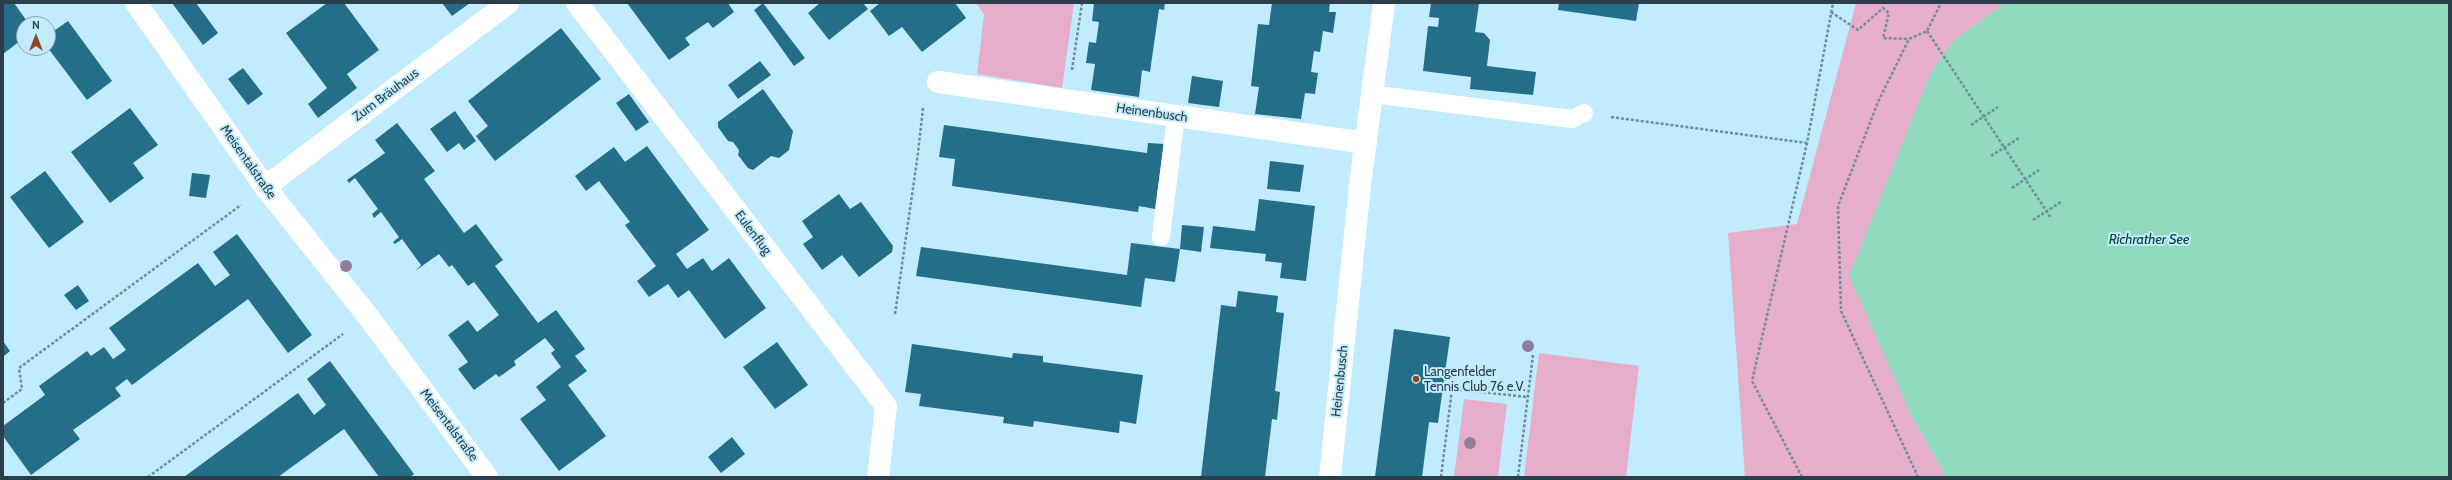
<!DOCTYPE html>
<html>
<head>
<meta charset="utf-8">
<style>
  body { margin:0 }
  #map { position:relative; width:2452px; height:480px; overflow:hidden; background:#c1ebfe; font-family:Cabin,sans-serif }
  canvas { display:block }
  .frame { position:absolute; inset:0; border:4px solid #2a3f49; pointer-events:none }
  .north { position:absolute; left:16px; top:16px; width:40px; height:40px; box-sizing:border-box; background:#c1ebfe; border:1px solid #85a6b6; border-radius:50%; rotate:0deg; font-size:11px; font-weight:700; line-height:16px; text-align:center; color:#2a3f49 }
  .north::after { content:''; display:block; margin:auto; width:14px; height:18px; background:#8e4821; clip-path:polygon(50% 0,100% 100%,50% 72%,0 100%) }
</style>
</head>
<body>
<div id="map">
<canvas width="2452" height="480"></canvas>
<div class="frame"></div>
<div class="north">N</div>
</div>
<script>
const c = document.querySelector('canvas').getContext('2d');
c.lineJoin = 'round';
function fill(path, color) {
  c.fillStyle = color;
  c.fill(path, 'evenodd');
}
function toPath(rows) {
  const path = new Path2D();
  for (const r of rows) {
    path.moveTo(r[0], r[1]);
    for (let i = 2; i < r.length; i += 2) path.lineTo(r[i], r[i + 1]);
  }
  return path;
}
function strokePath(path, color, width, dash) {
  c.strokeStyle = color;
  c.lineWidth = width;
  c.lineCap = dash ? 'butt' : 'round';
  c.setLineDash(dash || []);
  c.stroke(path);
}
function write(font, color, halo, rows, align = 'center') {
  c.font = font + ' Cabin,sans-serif';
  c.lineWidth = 4;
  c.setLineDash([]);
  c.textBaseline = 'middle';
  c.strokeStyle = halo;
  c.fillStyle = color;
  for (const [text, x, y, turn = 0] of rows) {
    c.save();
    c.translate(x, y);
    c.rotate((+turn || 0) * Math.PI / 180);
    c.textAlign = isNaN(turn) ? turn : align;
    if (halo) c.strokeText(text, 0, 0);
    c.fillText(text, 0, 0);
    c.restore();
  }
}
fill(toPath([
  [976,3,1074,3,1062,88,977,74,984,14],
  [1856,3,2005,3,1954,40,1911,415,1946,477,1745,477,1728,233,1797,224],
  [1539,353,1639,366,1626,477,1524,477],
  [1464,399,1507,404,1498,477,1454,477]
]), '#e7aecb');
fill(toPath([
  [2005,3,2449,3,2449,477,1946,477,1911,415,1849,276,1931,72,1954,40]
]), '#91d9bc');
fill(toPath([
  [3,3,14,3,29,24,24,24,24,38,3,54],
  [172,3,196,3,218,33,203,45],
  [327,3,344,3,379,50,347,74,357,88,318,118,308,104,327,88,286,33],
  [442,3,470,3,452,16],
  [627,3,728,3,734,12,713,28,708,22,685,38,690,45,669,60],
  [763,3,805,58,794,66,754,10],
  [820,3,863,3,868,9,829,40,808,13],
  [880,3,955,3,966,18,922,52,902,27,889,36,870,11],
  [1094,3,1165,3,1164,10,1159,9,1150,72,1142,70,1139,97,1091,90,1095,64,1086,63,1089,42,1096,43,1099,22,1092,21],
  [1272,3,1330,3,1329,12,1336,12,1333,33,1323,31,1320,52,1314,51,1311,72,1318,73,1315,94,1305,93,1301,119,1255,114,1259,87,1251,86,1258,24,1269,25],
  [1431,3,1479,3,1475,32,1484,33,1490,40,1487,66,1536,72,1533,95,1470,89,1471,77,1423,71,1428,26,1438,27,1439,18,1429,17],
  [1559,3,1639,3,1636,21,1558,10],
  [68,21,112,81,87,100,48,48,48,35],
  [561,28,601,79,495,161,476,136,488,126,468,101],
  [760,61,771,75,738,99,728,85],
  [243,68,263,94,248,105,228,79],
  [1192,76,1223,81,1219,107,1188,103],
  [763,89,793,131,789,150,779,158,771,156,753,170,748,168,738,155,739,150,733,142,728,141,718,127,718,122],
  [629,94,649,122,636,131,616,103],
  [130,108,158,145,133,163,144,178,110,203,71,152],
  [455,111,476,141,464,150,459,143,447,152,430,129],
  [397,123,435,171,424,179,464,233,476,224,503,260,495,266,538,323,556,310,585,349,575,356,587,371,568,385,606,436,559,471,520,419,546,400,536,387,561,367,551,353,555,350,545,338,514,361,516,365,499,377,496,374,474,390,458,369,468,362,448,335,468,320,477,332,499,315,474,282,468,286,452,265,449,267,439,254,415,271,421,265,402,239,395,244,393,242,399,237,381,212,374,218,372,214,378,209,355,178,349,183,347,180,385,153,375,140],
  [944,125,1147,153,1148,143,1164,144,1155,209,1139,206,1138,212,952,186,955,159,939,157],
  [647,146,709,230,676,254,687,269,703,258,712,271,729,258,766,308,725,339,689,290,678,298,668,284,649,297,637,281,656,266,625,225,630,222,599,181,586,191,575,176,614,147,625,162],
  [1270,161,1304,165,1300,192,1267,189],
  [45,171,84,222,49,248,10,197],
  [192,173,210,175,206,198,189,196],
  [839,194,850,209,861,202,893,246,892,252,859,277,842,255,822,270,803,244,813,237,802,221],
  [1259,199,1315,206,1306,281,1280,278,1282,263,1265,261,1266,254,1210,248,1213,226,1255,231],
  [1182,225,1204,227,1201,252,1180,249],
  [237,234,312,335,288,353,248,299,132,385,127,379,115,388,121,396,73,430,80,439,31,475,3,436,3,426,45,395,39,386,87,351,91,356,104,347,113,359,126,350,109,328,198,263,215,286,230,275,213,252],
  [1131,243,1180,249,1175,282,1145,278,1141,307,916,276,921,247,1127,275],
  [78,285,89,301,76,310,64,295],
  [1238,291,1278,296,1276,312,1284,313,1275,391,1280,392,1277,420,1272,419,1265,477,1201,477,1221,305,1236,307],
  [1394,329,1450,337,1438,423,1429,422,1422,477,1375,477],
  [3,341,10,351,3,357],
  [777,342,808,385,775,409,743,367],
  [912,344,1012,358,1013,353,1043,356,1043,362,1143,375,1136,424,1120,421,1119,433,1034,421,1033,427,1003,423,1004,417,919,406,921,394,905,392],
  [330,361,414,474,410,477,379,477,344,429,278,477,184,477,298,393,314,415,326,405,307,379],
  [732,437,745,454,721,473,708,457]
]), '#246e8a');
strokePath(toPath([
  [1831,12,1858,30,1883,8,1889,13,1883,38,1909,39],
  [1927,31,2051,218],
  [1072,70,1082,3],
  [1611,117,1807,143],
  [1971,125,1998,107],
  [1991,156,2019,138],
  [2012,188,2039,170],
  [2033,220,2061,202],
  [895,314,918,153,923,108],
  [3,403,22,389,19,368,241,205],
  [148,477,343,334],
  [1441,477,1452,389,1528,397],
  [1518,477,1533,355],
  [1802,477,1752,381,1807,143,1833,3],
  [1918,477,1841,311,1838,206,1878,102,1909,39,1927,31,1941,3]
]), '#708e9c', 2.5, [3, 2]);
strokePath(toPath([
  [1371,94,1572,119,1584,113],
  [1161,237,1176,116]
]), '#fff', 18);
strokePath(toPath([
  [136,3,265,187,367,315,487,477],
  [577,3,886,406,878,477],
  [938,82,1366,143],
  [265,187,508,3],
  [1330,477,1360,185,1384,3]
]), '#fff', 22);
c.fillStyle = '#917c9c';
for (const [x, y] of [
  [346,266],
  [1528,346],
  [1470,443]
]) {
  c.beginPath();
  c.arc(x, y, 6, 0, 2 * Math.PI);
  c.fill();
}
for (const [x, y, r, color] of [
  [1416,379,4,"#8e4821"]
]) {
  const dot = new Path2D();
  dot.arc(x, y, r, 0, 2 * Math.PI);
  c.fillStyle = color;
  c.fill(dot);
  strokePath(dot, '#c1ebfe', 1.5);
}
write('13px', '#2a3f49', '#c1ebfe', [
  ["Zum Bräuhaus",386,95,-37],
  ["Heinenbusch",1152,113,8],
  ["Meisentalstraße",248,162,55],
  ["Eulenflug",753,233,53],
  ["Heinenbusch",1340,381,-84],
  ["Meisentalstraße",449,425,53]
]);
write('13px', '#2a3f49', '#c1ebfe', [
  ["Langenfelder",1424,372],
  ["Tennis Club 76 e.V.",1424,387]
], 'left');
write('italic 14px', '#00412f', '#c1ebfe', [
  ["Richrather See",2149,240]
]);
</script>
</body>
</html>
